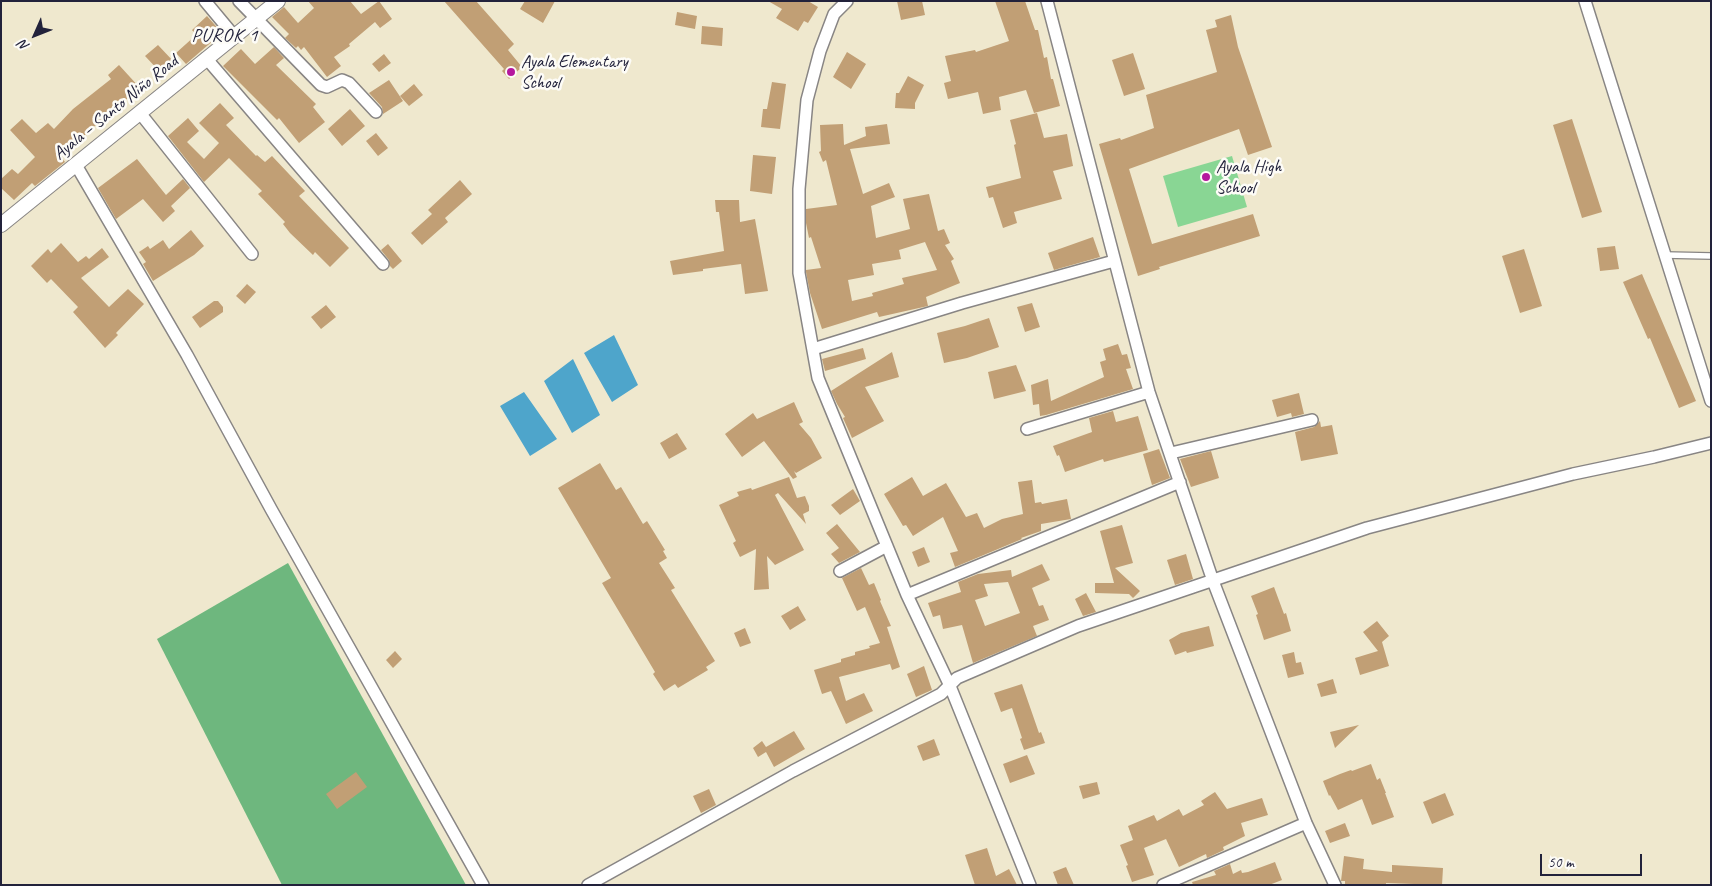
<!DOCTYPE html>
<html>
<head>
<meta charset="utf-8">
<style>
  body { margin:0 }
  #map { position:relative; width:1712px; height:886px; overflow:hidden; background:#efe8ce; font-family:Caveat,sans-serif }
  canvas { display:block }
  .frame { position:absolute; inset:0; border:2px solid #22223b; pointer-events:none }
  .north { position:absolute; left:10px; top:10px; width:50px; height:50px; -webkit-text-stroke:4px #fdfcf7; paint-order:stroke; rotate:226deg; font-size:14px; font-weight:700; line-height:20px; text-align:center; color:#22223b }
  .north::after { content:''; display:block; margin:auto; width:18px; height:22px; background:#22223b; clip-path:polygon(50% 0,100% 100%,50% 72%,0 100%) }
  .scale { position:absolute; left:1540px; top:854px; width:102px; height:22px; box-sizing:border-box; border:2px solid #22223b; border-top:0; padding-left:6px; font-size:15px; line-height:18px; white-space:nowrap; color:#22223b; -webkit-text-stroke:4px #fdfcf7; paint-order:stroke }
</style>
</head>
<body>
<div id="map">
<canvas width="1712" height="886"></canvas>
<div class="frame"></div>
<div class="north">N</div>
<div class="scale">50 m</div>
</div>
<script>
const c = document.querySelector('canvas').getContext('2d');
c.lineJoin = 'round';
function fill(path, color) {
  c.fillStyle = color;
  c.fill(path, 'evenodd');
}
function toPath(rows) {
  const path = new Path2D();
  for (const r of rows) {
    path.moveTo(r[0], r[1]);
    for (let i = 2; i < r.length; i += 2) path.lineTo(r[i], r[i + 1]);
  }
  return path;
}
function strokePath(path, color, width, dash) {
  c.strokeStyle = color;
  c.lineWidth = width;
  c.lineCap = dash ? 'butt' : 'round';
  c.setLineDash(dash || []);
  c.stroke(path);
}
function write(font, color, halo, rows, align = 'center') {
  c.font = font + ' Caveat,sans-serif';
  c.lineWidth = 5;
  c.setLineDash([]);
  c.textBaseline = 'middle';
  c.strokeStyle = halo;
  c.fillStyle = color;
  for (const [text, x, y, turn = 0] of rows) {
    c.save();
    c.translate(x, y);
    c.rotate((+turn || 0) * Math.PI / 180);
    c.textAlign = isNaN(turn) ? turn : align;
    if (halo) c.strokeText(text, 0, 0);
    c.fillText(text, 0, 0);
    c.restore();
  }
}
fill(toPath([
  [1232,156,1247,207,1178,227,1163,176]
]), '#89d694');
fill(toPath([
  [288,563,466,885,282,885,157,639]
]), '#6eb77e');
fill(toPath([
  [614,335,638,385,612,402,584,353],
  [573,359,600,415,572,433,544,381],
  [524,392,557,439,530,456,500,406]
]), '#4ea5cb');
fill(toPath([
  [308,1,350,1,361,14,379,1,392,19,380,28,375,22,349,44,350,46,334,57,341,66,327,77,304,47,301,50,298,46,296,48,285,38,289,34,272,17,284,7,298,23,314,8],
  [444,1,476,1,514,44,508,50,522,67,509,79,502,71,504,69],
  [525,1,555,1,543,23,520,9],
  [768,1,808,1,818,7,808,23,804,21,798,31,776,18,782,9],
  [897,1,922,1,925,15,901,20],
  [995,1,1025,1,1035,30,1038,30,1044,58,1047,57,1051,79,1053,79,1060,106,1034,113,1026,90,999,97,1001,110,983,114,978,92,948,99,944,83,951,81,945,56,975,50,976,52,1009,41],
  [677,12,697,16,695,29,675,25],
  [1231,15,1238,47,1272,147,1248,155,1239,129,1129,169,1152,244,1253,214,1260,236,1159,267,1160,269,1138,276,1099,144,1120,138,1121,140,1154,128,1146,95,1217,72,1206,30,1217,27,1215,20],
  [207,16,222,33,186,64,176,53,196,35,192,30],
  [702,26,723,28,722,46,701,44],
  [158,45,174,62,161,73,145,56],
  [274,47,284,58,276,65,316,104,313,107,325,122,299,143,279,118,277,120,223,66,241,49,255,64],
  [847,52,866,64,851,89,833,77],
  [1133,53,1145,89,1124,96,1112,60],
  [384,54,391,63,379,72,372,64],
  [119,65,140,88,90,130,62,158,65,162,35,186,32,183,14,200,1,188,1,179,12,169,18,174,35,157,10,130,22,119,36,133,48,123,54,129,73,109,111,79,108,75],
  [908,76,924,85,915,103,915,109,895,108,896,93,899,93],
  [389,80,403,101,383,114,382,107,369,93],
  [772,82,786,84,780,129,761,127,763,109,767,109],
  [414,84,423,95,409,106,400,96],
  [220,103,234,118,226,125,256,156,257,155,265,162,272,156,305,191,299,196,349,248,330,267,315,252,313,255,290,233,283,224,285,222,258,194,262,191,229,158,204,182,168,136,188,118,199,131,187,142,204,159,219,143,199,123],
  [350,109,365,126,342,146,328,129],
  [1037,113,1044,138,1067,134,1073,166,1053,171,1062,199,1014,212,1017,223,1003,228,993,197,989,198,986,187,1021,178,1014,145,1016,144,1010,120],
  [1572,119,1602,212,1582,218,1553,125],
  [843,124,844,145,866,136,865,127,887,124,890,144,850,149,863,194,889,183,895,197,871,206,876,238,910,229,903,199,929,194,938,231,944,229,950,243,945,245,954,259,951,261,960,283,926,297,928,306,879,317,877,312,822,329,810,293,806,272,806,270,821,268,811,237,809,238,806,223,806,209,837,205,826,160,823,162,819,152,821,151,820,125],
  [925,242,937,270,902,278,904,284,872,293,873,296,852,301,848,280,874,275,872,264,901,259,899,250],
  [376,133,388,148,378,156,366,141],
  [753,155,776,157,772,194,750,191],
  [137,159,166,195,183,179,190,188,171,206,175,211,163,222,143,199,116,219,98,188],
  [460,180,472,194,445,218,448,222,422,245,411,233,432,214,428,210],
  [715,200,739,200,740,222,755,219,768,291,745,294,741,264,703,269,703,271,673,275,670,261,724,251,719,212,716,212],
  [191,230,204,246,194,255,153,281,143,264,146,262,139,252,148,246,150,249,163,240,169,249],
  [1093,237,1100,257,1054,270,1048,253],
  [61,243,78,262,86,256,89,259,102,248,109,257,81,278,109,307,128,289,144,304,116,333,118,335,105,348,73,312,78,307,51,279,47,283,31,266,48,249,51,253],
  [388,244,402,261,393,269,390,266,389,260,381,250],
  [1615,246,1619,269,1600,271,1597,248],
  [1524,249,1542,306,1520,313,1502,256],
  [1642,274,1696,401,1679,408,1650,338,1648,339,1623,282],
  [247,284,256,292,245,304,236,296],
  [214,301,218,301,223,307,223,312,200,328,192,317],
  [1032,303,1040,327,1025,332,1017,307],
  [326,305,336,317,321,329,311,317],
  [989,318,999,347,967,358,944,363,937,333,965,326],
  [1118,344,1122,355,1127,354,1131,368,1126,369,1133,389,1046,415,1040,416,1039,404,1033,405,1031,385,1048,379,1051,401,1104,377,1100,362,1106,360,1103,349],
  [863,348,866,359,825,371,822,359],
  [892,352,899,377,865,387,884,421,852,438,843,418,845,417,837,404,831,391],
  [1016,365,1026,391,994,399,988,372],
  [1299,393,1304,414,1292,417,1291,413,1277,417,1272,400],
  [794,402,803,422,799,424,811,438,822,458,796,473,794,471,797,477,793,479,764,441,742,457,725,434,753,413,757,419],
  [1113,411,1116,422,1138,416,1148,450,1104,462,1103,459,1065,472,1059,455,1057,456,1053,446,1092,432,1089,418],
  [1320,421,1321,427,1332,425,1338,454,1301,461,1295,432,1314,427],
  [677,433,687,449,669,459,660,443],
  [1159,449,1170,478,1152,485,1143,454],
  [1211,451,1219,478,1191,487,1180,459],
  [600,463,616,490,621,487,643,524,647,521,665,550,663,551,667,558,659,563,675,588,671,590,715,661,706,667,708,670,678,688,675,684,664,691,653,674,655,672,602,583,611,578,558,488],
  [789,477,797,498,805,496,809,506,809,511,803,514,806,524,778,493,775,495,804,550,775,565,767,556,769,589,754,590,756,549,740,557,733,543,736,541,719,505,739,496,737,492,751,488,752,490],
  [912,477,923,496,946,483,966,517,977,513,984,528,1002,519,1023,514,1018,482,1032,480,1035,503,1041,502,1042,504,1067,499,1071,519,1041,524,1041,531,1021,538,1022,539,955,567,950,553,958,551,943,517,913,536,906,525,903,526,884,494],
  [853,489,860,501,840,515,831,505],
  [837,524,860,552,839,563,831,554,839,548,826,533],
  [1122,525,1133,563,1115,568,1140,591,1133,598,1129,594,1095,593,1095,583,1114,583,1100,531],
  [924,547,930,562,918,567,912,552],
  [1186,554,1193,579,1175,585,1167,560],
  [1042,564,1050,580,1032,588,1039,606,1043,605,1049,620,1033,626,1037,636,973,663,962,625,943,629,940,615,933,617,928,603,961,592,958,582,978,574,1011,570,1012,577],
  [1008,582,1020,613,985,626,975,600,988,596,984,584],
  [861,568,869,585,874,583,881,600,880,601,891,626,887,627,900,667,892,670,890,664,839,677,846,701,864,693,873,711,846,724,831,691,822,694,814,670,841,662,841,659,855,655,855,652,870,648,869,646,880,643,865,607,857,611,842,578],
  [1274,587,1284,614,1286,613,1291,631,1264,640,1256,615,1258,614,1251,596],
  [1086,593,1096,612,1083,616,1075,599],
  [798,606,806,620,790,630,781,616],
  [1377,621,1389,636,1382,642,1389,666,1360,675,1355,658,1378,651,1363,632],
  [1209,626,1214,646,1187,653,1186,651,1175,655,1169,640,1181,633],
  [745,628,751,643,740,647,734,633],
  [395,651,402,659,393,668,386,660],
  [1294,652,1296,663,1301,662,1304,674,1288,678,1282,655],
  [924,666,932,690,916,697,907,674],
  [1333,679,1337,693,1321,697,1317,684],
  [1022,684,1039,733,1041,732,1045,743,1024,750,1020,739,1022,738,1012,708,1001,712,994,693],
  [1359,725,1335,748,1330,732],
  [794,731,805,749,774,767,766,752,758,757,753,748,762,741,766,747],
  [934,739,940,755,923,761,917,746],
  [1027,755,1035,774,1010,783,1003,764],
  [1371,764,1377,780,1380,778,1386,793,1385,793,1394,817,1372,825,1362,799,1338,810,1330,795,1329,796,1323,781,1340,774,1351,770,1352,771],
  [356,772,367,787,337,809,326,794],
  [1097,782,1100,794,1083,799,1079,786],
  [709,789,716,805,701,813,693,796],
  [1215,792,1227,809,1262,798,1268,815,1241,823,1245,836,1223,847,1224,850,1207,858,1206,854,1179,867,1166,839,1144,848,1154,875,1132,882,1126,866,1128,865,1120,845,1133,840,1128,826,1154,815,1157,821,1179,809,1183,816,1204,805,1201,801],
  [1445,793,1454,815,1432,824,1423,802],
  [1345,823,1350,836,1330,843,1325,831],
  [987,848,996,876,1009,869,1017,885,975,885,965,855],
  [1344,856,1364,859,1363,869,1392,872,1392,865,1443,868,1442,885,1386,883,1386,885,1345,885,1345,881,1341,881],
  [1275,862,1282,880,1269,885,1193,885,1192,882,1216,875,1214,871,1230,864,1233,874,1241,870,1242,873,1248,872],
  [1066,867,1074,885,1058,885,1053,872]
]), '#c19f75');
const service = toPath([
  [1665,255,1711,256]
]);
const minor = toPath([
  [205,1,235,37],
  [239,1,321,85,327,87,342,80,349,83,376,112],
  [847,1,834,14,820,51,807,100,799,189,799,273,818,378,907,595,950,686,1030,885],
  [1047,1,1149,392,1213,581,1306,823,1335,885],
  [1585,1,1711,401],
  [206,58,383,264],
  [140,113,252,254],
  [76,165,187,355,271,509,483,885],
  [813,349,962,303,1114,261],
  [1027,429,1149,392],
  [1171,453,1312,420],
  [840,571,887,546],
  [907,595,1180,482],
  [588,885,793,771,941,694,957,678,1078,626,1367,528,1573,474,1654,457,1711,443],
  [1163,885,1306,823]
]);
const tertiary = toPath([
  [1,225,278,1]
]);
strokePath(service, '#888584', 8);
strokePath(minor, '#888584', 14);
strokePath(tertiary, '#888584', 16);
strokePath(service, '#fff', 5.5);
strokePath(minor, '#fff', 11);
strokePath(tertiary, '#fff', 14);
for (const [x, y, r, color] of [
  [511,72,5,"#b5179e"],
  [1206,177,5,"#b5179e"]
]) {
  const dot = new Path2D();
  dot.arc(x, y, r, 0, 2 * Math.PI);
  c.fillStyle = color;
  c.fill(dot);
  strokePath(dot, '#fdfcf7', 2);
}
write('18px', '#22223b', '#fdfcf7', [
  ["Ayala Elementary",521,62],
  ["School",521,83],
  ["Ayala High",1216,167],
  ["School",1216,188]
], 'left');
write('18px', '#22223b', '#fdfcf7', [
  ["Ayala – Santo Niño Road",116,108,-39]
]);
c.letterSpacing = '1px';
write('19px', '#22223b', '#fdfcf7', [
  ["PUROK 1",225,36]
]);
c.letterSpacing = '0px';
</script>
</body>
</html>
